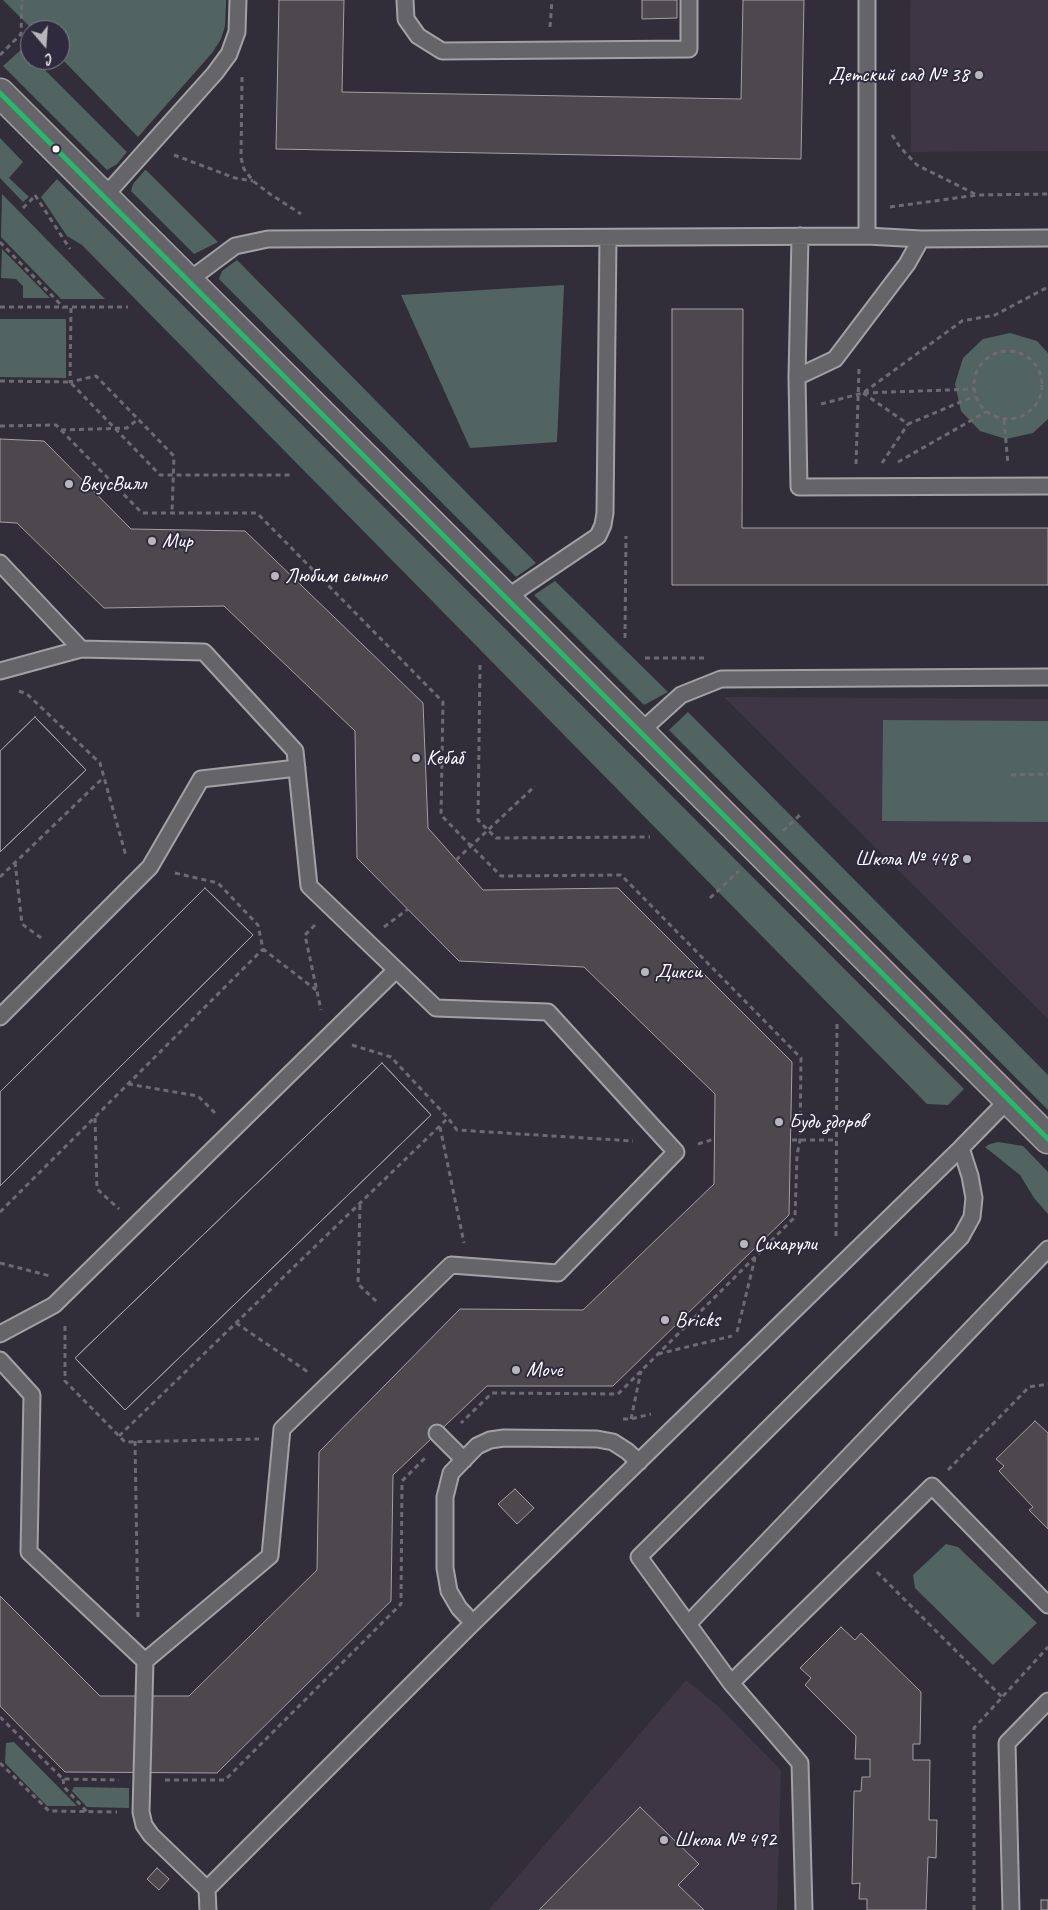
<!DOCTYPE html>
<html>
<head>
<meta charset="utf-8">
<style>
  body { margin:0 }
  #map { position:relative; width:1048px; height:1910px; overflow:hidden; background:#312e39; font-family:Caveat,sans-serif }
  canvas { display:block }
  .north { position:absolute; left:20px; top:20px; width:50px; height:50px; box-sizing:border-box; background:#2f2a3d; border:1px solid #827f8b; border-radius:50%; rotate:162deg; font-size:14px; font-weight:700; line-height:20px; text-align:center; color:#fff }
  .north::after { content:''; display:block; margin:auto; width:18px; height:22px; background:#b7b6ba; clip-path:polygon(50% 0,100% 100%,50% 72%,0 100%) }
</style>
</head>
<body>
<div id="map">
<canvas width="1048" height="1910"></canvas>
<div class="north">С</div>
</div>
<script>
const c = document.querySelector('canvas').getContext('2d');
c.lineJoin = 'round';
function fill(path, color) {
  c.fillStyle = color;
  c.fill(path, 'evenodd');
}
function toPath(rows) {
  const path = new Path2D();
  for (const r of rows) {
    if (r.length === 3) {
      path.moveTo(r[0] + r[2], r[1]);
      path.arc(r[0], r[1], r[2], 0, 2 * Math.PI);
      continue;
    }
    path.moveTo(r[0], r[1]);
    for (let i = 2; i < r.length; i += 2) path.lineTo(r[i], r[i + 1]);
  }
  return path;
}
function strokePath(path, color, width, dash) {
  c.strokeStyle = color;
  c.lineWidth = width;
  c.lineCap = dash ? 'butt' : 'round';
  c.setLineDash(dash || []);
  c.stroke(path);
}
function write(font, color, halo, rows, align = 'center') {
  c.font = font + ' Caveat,sans-serif';
  c.lineWidth = 4;
  c.setLineDash([]);
  c.textBaseline = 'middle';
  c.strokeStyle = halo;
  c.fillStyle = color;
  for (const [text, x, y, turn = 0] of rows) {
    c.save();
    c.translate(x, y);
    c.rotate((+turn || 0) * Math.PI / 180);
    c.textAlign = isNaN(turn) ? turn : align;
    if (halo) c.strokeText(text, 0, 0);
    c.fillText(text, 0, 0);
    c.restore();
  }
}
fill(toPath([
  [910,0,1048,0,1048,151,911,152],
  [724,697,1048,699,1048,1019],
  [686,1680,719,1707,781,1770,777,1910,489,1910]
]), '#3f3645');
fill(toPath([
  [3,0,226,0,226,4,225,26,221,39,212,53,138,137,60,57,60,30,33,30],
  [23,48,30,55,30,60,35,60,127,152,117,164,107,170,3,66],
  [0,138,23,162,9,178,29,197,23,202,0,178],
  [145,170,146,170,218,242,194,254,131,191,133,184],
  [57,179,964,1089,948,1105,927,1104,82,245,67,236,41,197],
  [2,194,105,299,61,299,1,237],
  [2,249,50,298,23,298,23,286,16,279,1,278],
  [237,260,536,563,516,577,219,279,222,271],
  [564,285,557,442,470,448,401,295],
  [0,319,66,319,66,378,0,377],
  [1010,333,1037,341,1048,353,1048,419,1033,433,1006,439,980,431,961,411,955,384,963,358,983,339],
  [555,581,668,692,644,705,534,595],
  [688,712,1048,1075,1048,1110,669,730],
  [883,720,1048,721,1048,822,882,821],
  [998,1142,1023,1146,1048,1172,1048,1214,1034,1198,1020,1175,985,1147,990,1144],
  [946,1544,958,1547,1037,1623,993,1665,915,1588,913,1575],
  [14,1742,77,1806,47,1806,5,1763,6,1743],
  [74,1787,129,1788,129,1808,87,1807,72,1791]
]), '#526461');
const building = toPath([
  [279,0,344,0,342,92,741,99,743,0,804,0,801,159,276,149,279,0],
  [642,0,677,0,677,18,642,19,642,0],
  [672,309,743,309,742,528,1048,528,1048,585,672,585,672,309],
  [0,439,44,441,131,529,245,531,423,703,428,828,483,890,618,888,792,1062,789,1215,613,1386,487,1386,393,1475,391,1601,217,1773,65,1772,0,1706,0,1596,100,1696,189,1696,317,1570,319,1452,460,1309,583,1310,714,1184,715,1094,584,967,459,961,357,858,355,731,224,606,104,608,17,523,0,522,0,439],
  [35,717,86,770,0,852,0,751,35,717],
  [35,717,86,770,0,852,0,751,35,717],
  [205,888,253,935,0,1186,0,1092,205,888],
  [205,888,253,935,0,1186,0,1092,205,888],
  [382,1063,431,1115,125,1410,75,1358,382,1063],
  [382,1063,431,1115,125,1410,75,1358,382,1063],
  [1035,1421,1048,1433,1048,1529,1029,1510,1033,1507,999,1471,1004,1466,996,1459,1035,1421],
  [515,1489,534,1508,517,1524,498,1504,515,1489],
  [841,1627,855,1640,861,1633,921,1692,920,1744,913,1744,913,1760,930,1760,929,1820,937,1820,936,1858,928,1857,926,1910,867,1910,867,1899,859,1899,860,1883,852,1884,854,1791,861,1791,862,1777,870,1777,870,1759,855,1759,856,1736,805,1685,811,1678,800,1668,841,1627],
  [640,1807,699,1864,678,1885,704,1910,539,1910,640,1807],
  [157,1868,169,1879,159,1890,147,1879,157,1868],
  [1041,1900,1048,1900,1048,1910,1041,1910,1041,1900]
]);
fill(building, '#4d474e');
strokePath(building, '#a2a1a6', 1);
const lane = toPath([
  [405,0,406,19,418,36,442,51,689,49,689,0],
  [867,0,867,236,921,239,1048,238],
  [104,197,215,73,229,54,237,32,238,0],
  [800,236,797,377,799,487,1048,486],
  [188,281,235,246,268,239,867,236],
  [797,377,835,359,907,264,921,239],
  [0,563,81,649],
  [506,598,598,536,603,525,605,513,608,238],
  [0,671,81,649,204,652,295,751,309,886,436,1008,548,1012,676,1152,558,1273,451,1265,282,1429,270,1556,145,1661,29,1552,32,1395,0,1360],
  [640,732,681,695,721,679,1048,677],
  [0,1017,150,867,201,779,297,768],
  [0,1334,54,1305,396,970],
  [437,1433,464,1460],
  [473,1623,459,1608,449,1591,445,1568,445,1497,451,1473,477,1446,490,1440,504,1438,597,1439,613,1442,627,1451,639,1462],
  [688,1624,1048,1249],
  [145,1661,141,1812,144,1825,151,1835,207,1889,208,1910],
  [731,1683,639,1557,961,1237,972,1217,974,1198,970,1176,961,1148],
  [207,1889,473,1623,961,1148,1009,1099],
  [804,1910,800,1763,731,1683,932,1486,1048,1605],
  [1011,1910,1007,1743,1048,1701]
]);
const street = toPath([
  [0,93,1048,1139]
]);
strokePath(lane, '#a2a1a6', 19);
strokePath(street, '#a2a1a6', 31);
strokePath(toPath([
  [550,27,552,0],
  [0,55,21,34,22,0],
  [242,77,241,158,244,169,253,181,270,194,301,214],
  [892,135,900,147,917,165,977,195],
  [174,155,235,178,253,181],
  [35,195,70,249],
  [890,207,978,195,1048,194],
  [23,208,33,198],
  [0,242,64,308],
  [0,307,128,307],
  [71,308,70,382,96,376,174,456,172,513],
  [1008,385,34],
  [0,381,70,382,160,475,293,475],
  [863,393,908,424,975,396],
  [864,393,975,389],
  [821,404,863,393,962,321,995,315,1048,287],
  [1004,420,1008,464],
  [0,426,56,425,142,513,257,513,443,702,441,815,471,846,501,876,621,875,801,1058,800,1140,797,1155,795,1217,618,1394,492,1393,461,1423],
  [61,430,127,428,138,419],
  [898,462,986,412],
  [882,463,908,424],
  [856,464,859,368],
  [625,638,626,536],
  [645,658,705,658],
  [480,665,478,820,496,838,650,837],
  [19,691,27,694,100,763,126,856],
  [1011,775,1048,774],
  [783,831,801,814],
  [456,860,535,786],
  [15,862,22,924,44,940],
  [175,873,218,883,258,925,263,949,316,990],
  [0,877,104,777],
  [710,898,739,871],
  [315,925,305,935,321,1010],
  [384,927,408,909],
  [352,1045,391,1057,448,1118,457,1130,633,1141],
  [128,1084,198,1096,216,1114],
  [95,1118,97,1189,119,1209],
  [440,1127,464,1243],
  [792,1140,835,1140],
  [698,1144,714,1139],
  [360,1205,358,1284,377,1302],
  [0,1212,263,949],
  [836,1236,837,1024],
  [0,1263,50,1276],
  [236,1323,308,1372],
  [65,1326,65,1381,125,1442,259,1439],
  [737,1332,755,1258],
  [658,1354,732,1336],
  [623,1419,631,1419,651,1414],
  [631,1419,641,1371],
  [119,1436,448,1118],
  [135,1441,138,1621],
  [948,1470,1029,1387,1048,1384],
  [877,1572,1002,1697],
  [0,1717,63,1779,119,1780],
  [0,1763,49,1811,117,1812],
  [63,1779,64,1787,88,1813],
  [165,1780,225,1780,401,1604,402,1481,426,1457],
  [974,1910,974,1728,1048,1647]
]), '#6d6b71', 3, [5, 4]);
strokePath(lane, '#656469', 15);
strokePath(street, '#656469', 28);
strokePath(toPath([
  [0,93,1048,1139]
]), '#26b969', 5);
for (const [x, y, r, color] of [
  [979,75,5,"#b7b6ba"],
  [56,149,4.5,"#fff"],
  [69,484,5,"#b7b6ba"],
  [152,541,5,"#b7b6ba"],
  [275,576,5,"#b7b6ba"],
  [416,758,5,"#b7b6ba"],
  [967,859,5,"#b7b6ba"],
  [645,972,5,"#b7b6ba"],
  [779,1122,5,"#b7b6ba"],
  [744,1244,5,"#b7b6ba"],
  [665,1320,5,"#b7b6ba"],
  [516,1370,5,"#b7b6ba"],
  [664,1840,5,"#b7b6ba"]
]) {
  const dot = new Path2D();
  dot.arc(x, y, r, 0, 2 * Math.PI);
  c.fillStyle = color;
  c.fill(dot);
  strokePath(dot, '#2f2a3d', 2);
}
write('21px', '#fff', '#2f2a3d', [
  ["Детский сад № 38",969,75,"right"],
  ["ВкусВилл",79,484],
  ["Мир",162,541],
  ["Любим сытно",285,576],
  ["Кебаб",426,758],
  ["Школа № 448",957,859,"right"],
  ["Дикси",655,972],
  ["Будь здоров",789,1122],
  ["Сихарули",754,1244],
  ["Bricks",675,1320],
  ["Move",526,1370],
  ["Школа № 492",674,1840]
], 'left');
</script>
</body>
</html>
